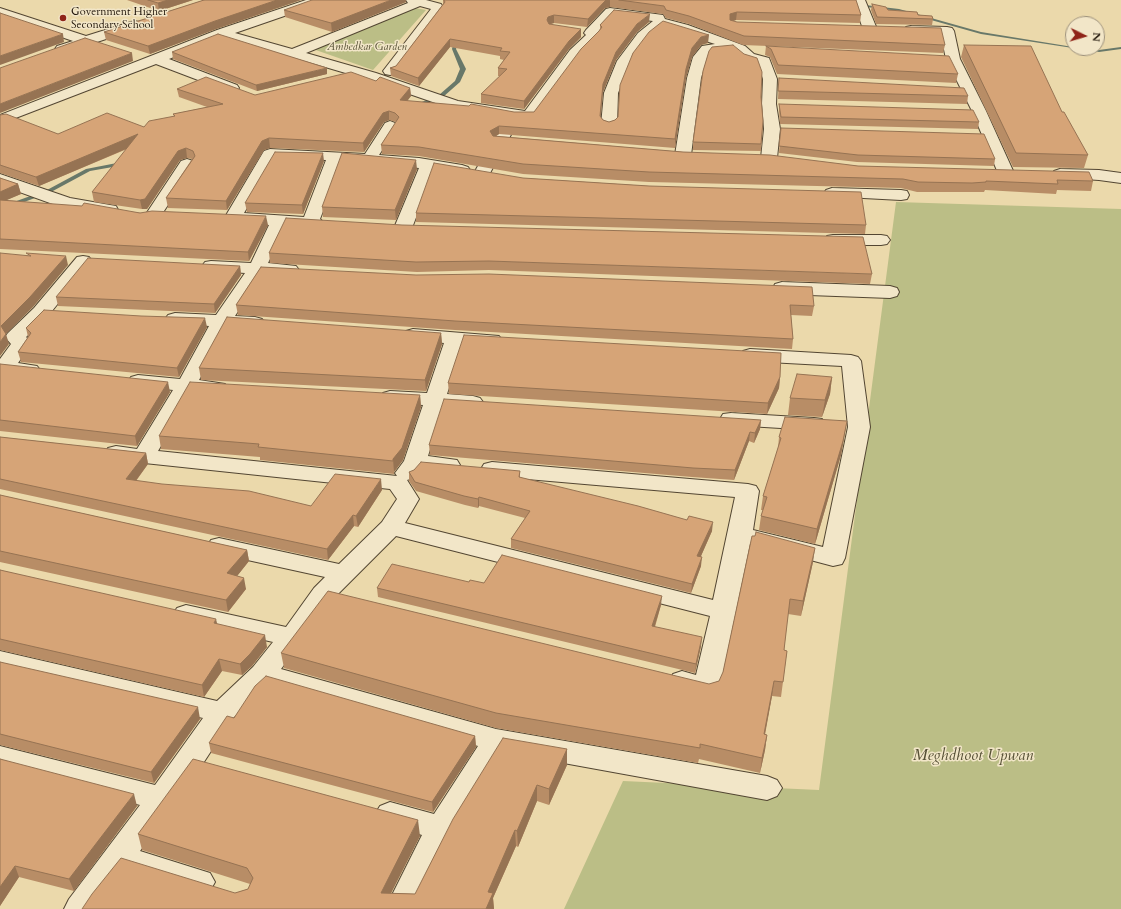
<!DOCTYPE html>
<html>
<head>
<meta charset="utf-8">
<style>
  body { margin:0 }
  #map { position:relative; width:1121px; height:909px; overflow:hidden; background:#ebd9ab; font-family:Cardo,serif }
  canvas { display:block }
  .north { position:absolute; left:1065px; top:16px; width:40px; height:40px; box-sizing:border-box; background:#f2e6c8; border:1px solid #9e927c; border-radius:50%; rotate:95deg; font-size:11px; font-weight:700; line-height:16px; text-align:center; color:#201509 }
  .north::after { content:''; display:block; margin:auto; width:14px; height:18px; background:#8f2418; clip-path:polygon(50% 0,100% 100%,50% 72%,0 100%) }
</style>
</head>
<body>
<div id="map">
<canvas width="1121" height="909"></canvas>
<div class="north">N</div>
</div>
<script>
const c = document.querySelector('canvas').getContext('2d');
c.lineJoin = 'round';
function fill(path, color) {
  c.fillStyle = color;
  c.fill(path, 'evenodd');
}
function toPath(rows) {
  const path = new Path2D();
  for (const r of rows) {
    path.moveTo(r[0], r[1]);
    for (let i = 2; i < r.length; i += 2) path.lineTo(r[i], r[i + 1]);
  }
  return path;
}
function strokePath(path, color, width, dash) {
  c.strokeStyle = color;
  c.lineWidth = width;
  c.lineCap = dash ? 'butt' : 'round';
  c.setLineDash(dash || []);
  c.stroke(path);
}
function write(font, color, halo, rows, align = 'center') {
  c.font = font + ' Cardo,serif';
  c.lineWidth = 3;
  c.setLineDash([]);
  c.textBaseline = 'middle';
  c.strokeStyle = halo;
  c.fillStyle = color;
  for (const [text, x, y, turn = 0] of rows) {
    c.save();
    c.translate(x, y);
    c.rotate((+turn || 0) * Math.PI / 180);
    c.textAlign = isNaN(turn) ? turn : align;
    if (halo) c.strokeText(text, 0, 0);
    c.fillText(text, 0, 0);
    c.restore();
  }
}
fill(toPath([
  [415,8,426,10,373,70,310,48],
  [896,202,1121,209,1121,909,564,909,623,781,819,790]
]), '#bbbe86');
fill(toPath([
  [856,4,899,9,981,32,1073,47,1073,48,1099,50,1121,47,1121,49,1099,52,981,34,899,11,858,6,856,5,856,4],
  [455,37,459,38,456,49,466,69,460,82,443,97,418,107,414,107,414,105,439,95,455,81,460,69,452,49,455,37],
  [122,162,124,163,124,165,90,171,51,192,0,211,0,207,47,190,86,169,122,162]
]), '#687869');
const minor = toPath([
  [306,0,324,0,322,3,235,33,292,49,408,3,406,0,426,0,441,4,444,9,395,74,390,75,385,74,383,71,431,9,420,6,306,53,376,73,458,101,525,111,570,50,586,35,584,33,586,30,606,9,610,8,663,15,665,19,688,25,745,46,754,54,769,58,777,79,776,104,780,129,777,158,775,161,769,163,763,161,761,158,764,129,762,104,763,79,758,64,744,60,733,51,711,53,707,58,701,78,691,155,689,158,683,160,677,158,675,155,687,78,693,57,702,46,715,44,662,27,648,39,631,61,618,93,617,125,614,128,609,130,604,128,601,125,604,93,617,61,638,33,653,21,613,16,598,33,600,35,598,38,580,56,534,119,519,120,490,173,488,176,482,178,476,176,474,173,505,118,450,108,366,79,223,37,169,59,237,85,239,88,237,91,232,92,227,91,156,64,0,124,0,115,217,30,306,0],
  [853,0,865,0,877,29,875,32,870,33,865,32,863,29,853,0],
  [0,8,86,36,134,21,139,22,140,25,139,28,97,42,95,45,87,45,62,53,57,52,55,49,57,46,73,41,0,16,0,8],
  [911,26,947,27,952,28,954,31,960,59,986,111,1014,173,1012,176,1006,178,1000,176,998,173,972,111,946,59,941,35,906,33,904,30,906,27,911,26],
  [390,121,395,123,398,126,379,155,419,158,462,165,468,167,470,170,468,173,462,175,434,170,412,228,409,232,403,233,397,232,394,228,419,168,342,161,320,219,324,223,321,227,310,228,286,226,268,263,296,266,299,270,296,274,290,275,262,274,235,316,255,317,262,319,265,323,262,327,255,329,228,327,199,380,225,384,228,388,225,392,218,394,193,392,158,451,397,476,395,473,404,461,423,405,390,403,383,401,380,397,383,393,390,391,427,393,444,343,406,339,403,335,406,331,413,329,499,336,502,340,499,344,492,346,463,344,447,394,473,396,480,398,483,402,480,406,473,408,443,406,428,456,457,460,460,465,457,470,449,472,421,469,414,478,407,480,419,499,405,523,713,600,735,497,492,476,484,474,481,469,484,464,492,462,748,484,756,486,759,491,753,530,823,547,848,427,842,366,750,361,743,359,740,355,743,351,750,349,851,355,858,357,861,361,870,427,845,558,842,564,833,566,750,544,720,687,717,694,707,697,673,688,669,681,673,674,682,671,696,675,710,616,396,536,332,600,281,669,496,729,767,776,777,780,782,788,777,796,767,800,503,752,453,835,417,909,385,909,422,835,380,822,375,814,380,806,390,802,434,814,478,746,267,685,232,719,200,768,140,851,210,873,215,882,210,891,199,895,125,872,98,909,64,909,69,899,140,805,0,768,0,746,155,785,203,718,0,671,0,651,217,701,253,667,273,642,177,620,173,614,177,608,186,605,286,627,314,588,325,577,211,552,207,546,211,540,219,538,339,564,382,522,397,499,390,489,116,460,108,458,105,453,108,448,116,446,137,449,173,390,131,385,128,381,131,377,138,375,180,379,209,326,168,323,165,319,168,315,175,313,216,315,245,273,205,270,202,266,205,262,211,261,251,263,269,225,238,223,227,221,225,217,264,151,270,149,365,154,385,123,390,121],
  [275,159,326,160,304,217,244,213,275,159],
  [187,159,193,161,195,164,162,214,160,218,154,219,148,218,146,214,181,161,187,159],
  [1060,169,1099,170,1121,173,1121,183,1099,180,1054,177,1052,174,1054,171,1060,169],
  [0,174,70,198,110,205,116,206,118,210,116,214,110,215,61,207,0,185,0,174],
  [832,188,901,190,907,191,909,195,907,199,901,200,826,196,824,193,826,190,832,188],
  [833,235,881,235,887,236,890,240,887,244,881,245,833,245,827,244,824,240,827,236,833,235],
  [83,256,89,257,92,261,48,316,26,337,32,343,18,363,37,366,40,370,37,374,30,376,0,373,0,359,11,344,5,337,8,333,34,308,77,257,83,256],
  [782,282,890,286,897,288,899,292,897,296,890,298,782,294,775,292,773,288,775,284,782,282],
  [731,413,814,418,822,419,825,424,822,429,814,430,731,425,723,424,720,419,723,414,731,413]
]);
strokePath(minor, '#534632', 2);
fill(minor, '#f2e6c8');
fill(toPath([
  [127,0,193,0,159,11],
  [204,0,301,0,216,29,150,54,106,40,104,32],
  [443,0,856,0,861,15,860,23,736,20,732,21,737,22,945,45,943,53,743,45,689,24,666,18,663,14,610,7,605,8,587,27,554,23,549,24,581,37,569,49,524,109,481,103,481,94,500,76,498,76,498,68,504,60,500,59,500,56,450,47,419,86,391,76,390,68,396,66,443,4],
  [406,2,332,32,285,17,284,10],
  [872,4,888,10,918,15,933,19,932,25,876,24,871,10],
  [649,22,637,32,616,60,603,92,600,117,603,120,609,122,615,120,618,117,633,53,708,43,701,45,692,57,686,78,675,148,499,134,496,136,683,152,858,166,1093,181,1091,191,1057,190,1056,194,985,190,984,192,917,192,901,188,649,182,523,174,419,156,382,154,381,145,396,122,389,120,384,122,364,152,270,148,264,150,227,210,168,208,166,198,192,159,187,158,180,160,147,209,142,209,94,202,92,192,127,149,39,186,0,173,0,115,58,134,144,127,174,116,173,114,207,107,179,97,177,89,255,95,376,81,410,88,411,96,407,101,514,112,534,112,599,31,600,29,600,25],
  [964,45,1062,112,1088,155,1084,168,1013,167,961,57],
  [766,46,958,74,956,83,777,74,770,57,765,55],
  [172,52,327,74,257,91,173,59],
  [779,78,968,96,967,104,778,99],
  [761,97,763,121,761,151,693,150,693,142],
  [779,104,979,122,978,129,780,124,779,111],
  [781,128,995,159,994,166,857,162,779,153],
  [324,161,303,214,247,212,245,203],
  [417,169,396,220,323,217,322,207],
  [0,178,18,184,21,194,6,200,268,225,249,261,0,249],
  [523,178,649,186,866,225,865,234,416,222,416,213],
  [269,253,872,274,870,284,489,270,417,272,270,263],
  [240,266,241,275,215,313,58,306,56,297],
  [261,267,814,306,812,316,791,315,793,339,792,349,455,330,238,315,236,305],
  [207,327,179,377,21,362,18,352,28,337,26,328],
  [441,333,442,344,426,391,201,380,199,368],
  [0,364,170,392,137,446,0,431],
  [780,377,779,388,767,414,449,394,448,383],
  [832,377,830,394,822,417,788,415,790,398],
  [420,395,421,407,403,460,394,472,394,474,260,460,260,457,161,449,159,436],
  [761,420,760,429,754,443,749,441,734,480,692,477,430,455,429,445],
  [847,421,841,455,815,544,759,530,761,516,763,510,761,510,763,496,778,448,779,437],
  [0,437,146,453,148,464,136,481,311,506,382,490,358,527,354,526,328,560,0,489],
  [520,471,520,478,712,531,701,556,701,566,691,593,511,548,511,539,525,518,479,506,478,508,465,505,416,491,409,481,409,472],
  [0,495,247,550,249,561,237,576,246,589,228,612,0,562],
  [813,562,801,616,788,614,784,650,787,651,781,697,772,696,765,735,767,735,765,750,760,773,699,759,698,763,496,728,284,668,281,653,709,684,719,681],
  [0,570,217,624,267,647,252,666,242,675,222,671,204,697,0,650],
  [469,582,484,583,661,605,655,627,701,646,695,673,378,597,377,588],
  [0,662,200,719,154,783,0,745],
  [234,718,475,736,476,747,433,812,211,753,209,743],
  [567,749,567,765,549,805,537,801,518,847,516,846,493,898,494,909,82,909,235,893,248,889,250,884,142,850,138,834,420,836,391,893,415,894],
  [0,759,137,806,74,891,19,877,0,906]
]), '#b88d66');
fill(toPath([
  [168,0,193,0,159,11,158,3],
  [277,0,301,0,216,29,150,54,148,46,215,21],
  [391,0,406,0,406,2,332,32,331,23],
  [605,0,610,0,610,7,605,8,587,27,588,19],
  [737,12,736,20,730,22,730,14],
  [650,14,649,22,637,32,616,60,603,92,600,125,600,116,603,84,616,52,637,24],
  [554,15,554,23,548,25,547,20,548,17],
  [581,29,581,37,569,49,524,109,524,101,569,41],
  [63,34,64,42,0,65,0,56],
  [709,35,708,43,701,45,692,57,686,78,675,148,675,139,686,69,692,48,701,37],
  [450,39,450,47,419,86,418,78],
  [132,53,133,61,0,113,0,104],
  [327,68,327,74,257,91,256,85],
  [410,88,411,96,401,109,400,100],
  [389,111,389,120,384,122,364,152,363,143,383,113],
  [499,126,499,134,490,140,490,131],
  [138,134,140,143,39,186,36,177],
  [269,138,270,148,264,150,227,210,226,201,262,141],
  [186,148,187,158,180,160,147,209,142,209,140,200,178,151],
  [323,153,324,161,303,214,302,205],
  [416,160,417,169,396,220,395,210],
  [18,184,21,194,0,203,0,192],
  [266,216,268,225,249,261,248,252],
  [66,256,68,265,33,307,4,336,1,326],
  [240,266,241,275,215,313,214,304],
  [205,318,207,327,179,377,177,368],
  [441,333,442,344,426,391,425,380],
  [6,334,9,344,0,356,0,342],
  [780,377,779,388,767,414,768,403],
  [832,377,830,394,822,417,825,400],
  [168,382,170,392,137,446,135,436],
  [420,395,421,407,403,460,394,472,393,459],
  [761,420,760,429,754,443,755,433],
  [847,421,841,455,815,544,817,529],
  [750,432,749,441,734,480,735,470],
  [146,453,148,464,129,490,126,479],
  [381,479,382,490,358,527,356,516],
  [479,497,479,506,478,508,478,499],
  [353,515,354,526,328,560,327,549],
  [713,522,712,531,697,565,697,556],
  [815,548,813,562,801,616,803,601],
  [247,550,249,561,230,585,227,573],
  [702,557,701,566,691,593,692,584],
  [244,578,246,589,228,612,226,600],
  [662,596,661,605,652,635,652,626],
  [216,619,219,631,214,623],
  [265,635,267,647,252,666,242,675,240,664],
  [702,637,701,646,695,673,696,664],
  [219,659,222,671,204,697,202,685],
  [774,681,772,696,762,749,764,734],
  [198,707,200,719,154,783,151,772],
  [767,735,765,750,760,773,762,758],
  [475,736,476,747,433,812,432,802],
  [567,749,567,765,549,805,549,789],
  [537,785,537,801,518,847,517,831],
  [134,794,137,806,74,891,69,879],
  [418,820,420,836,383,909,381,893],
  [515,830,516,846,493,898,494,909,486,909,488,892],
  [15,866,19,877,0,906,0,887]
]), '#967353');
const building = toPath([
  [148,0,168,0,158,3,148,0],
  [204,0,277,0,215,21,148,46,104,32,204,0],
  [312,0,391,0,331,23,284,10,312,0],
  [444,0,606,0,588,19,554,15,548,17,547,20,549,24,581,29,569,41,524,101,481,94,507,69,498,68,510,52,500,51,502,48,450,39,418,78,390,68,396,66,445,2,444,0],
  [619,0,856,0,861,15,737,12,730,14,730,20,737,22,941,28,945,45,744,36,689,16,666,10,664,6,619,0],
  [872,4,886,7,888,10,917,12,918,15,932,16,933,19,877,17,872,4],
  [614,10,650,14,637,24,616,52,603,84,600,116,603,120,609,122,615,120,618,117,620,85,633,53,649,32,663,21,709,35,701,37,692,48,686,69,675,139,499,126,490,131,493,136,683,152,770,155,858,166,1089,172,1093,181,1057,180,1058,184,986,181,986,182,972,183,918,182,903,179,649,172,523,164,419,147,381,145,399,117,395,113,389,111,383,113,363,143,269,138,262,141,226,201,166,198,195,156,193,151,186,148,178,151,145,199,140,200,92,192,138,134,36,177,0,165,0,115,6,114,58,134,107,113,144,127,149,121,175,116,173,114,223,104,177,89,206,77,255,95,351,72,376,81,380,77,410,88,400,100,469,106,471,104,514,112,534,112,581,49,599,31,602,27,600,25,614,10],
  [0,13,63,34,0,56,0,13],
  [218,34,327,68,256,85,172,52,218,34],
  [85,38,132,53,0,104,0,68,85,38],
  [733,45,744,54,757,58,762,72,761,97,763,121,761,144,693,142,703,71,709,51,712,47,733,45],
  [964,45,1031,46,1062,112,1064,112,1088,155,1016,153,964,45],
  [766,46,949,56,958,74,778,65,771,49,766,46],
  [779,78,964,88,968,96,778,91,779,78],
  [779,104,973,110,979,122,781,117,779,104],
  [781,128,984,134,995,159,858,155,779,146,781,128],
  [275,152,323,153,302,205,245,203,275,152],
  [342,153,416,160,395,210,322,207,342,153],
  [434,163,523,178,649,186,861,192,866,225,416,213,434,163],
  [0,178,18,184,0,192,0,178],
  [0,200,82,206,84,203,140,213,152,211,266,216,248,252,0,239,0,200],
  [286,218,402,225,863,237,872,274,489,261,416,262,269,253,286,218],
  [0,253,31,256,26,253,66,256,30,297,1,326,6,334,0,342,0,253],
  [88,258,240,266,214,304,56,297,88,258],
  [261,267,416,275,489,274,812,287,814,306,790,305,793,339,455,321,236,305,261,267],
  [44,310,141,316,205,318,177,368,18,352,31,333,26,328,44,310],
  [227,317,441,333,425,380,199,368,227,317],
  [464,335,781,353,780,377,768,403,448,383,464,335],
  [0,364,168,382,135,436,0,420,0,364],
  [797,374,832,377,825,400,790,398,797,374],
  [190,382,420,395,402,448,393,459,393,461,258,447,259,444,159,436,190,382],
  [444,399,761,420,755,433,750,432,735,470,693,468,429,445,444,399],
  [785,417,847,421,843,441,817,529,761,516,767,497,763,496,781,438,779,437,785,417],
  [0,437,146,453,126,479,162,484,249,491,311,506,335,474,381,479,356,516,353,515,327,549,0,479,0,437],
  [421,462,520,471,519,477,638,506,687,520,689,516,713,522,697,556,702,557,692,584,511,539,530,511,479,497,478,499,464,496,415,482,409,472,414,470,421,462],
  [0,495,247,550,227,573,244,578,226,600,0,551,0,495],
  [756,532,815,548,803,601,790,599,784,650,787,651,783,682,774,681,764,734,767,735,762,758,700,744,700,748,496,713,281,653,328,591,709,684,719,681,723,672,752,536,755,536,756,532],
  [502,555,662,596,652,626,702,637,696,664,377,588,392,564,469,582,470,580,484,583,502,555],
  [0,570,216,619,214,623,265,635,250,654,240,664,219,659,202,685,0,639,0,570],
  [0,662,198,707,151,772,0,734,0,662],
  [266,676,475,736,432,802,209,743,227,716,234,718,255,686,266,676],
  [503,738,567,749,549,789,537,785,517,831,515,830,488,892,493,893,486,909,82,909,92,894,121,858,235,893,248,889,253,878,247,868,138,834,193,759,418,820,381,893,415,894,453,819,503,738],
  [0,759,134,794,69,879,15,866,0,887,0,759]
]);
fill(building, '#d6a477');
strokePath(building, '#967353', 1);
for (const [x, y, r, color] of [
  [63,18,4,"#8f2418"]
]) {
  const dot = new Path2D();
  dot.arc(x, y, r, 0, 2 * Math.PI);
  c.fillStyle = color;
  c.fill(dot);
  strokePath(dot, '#f2e6c8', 1.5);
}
write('11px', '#201509', '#f2e6c8', [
  ["Government Higher",71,12],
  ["Secondary School",71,25]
], 'left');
write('italic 11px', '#565035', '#f2e6c8', [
  ["Ambedkar Garden",367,47]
]);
write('italic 16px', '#565035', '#f2e6c8', [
  ["Meghdhoot Upwan",973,756]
]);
</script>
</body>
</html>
